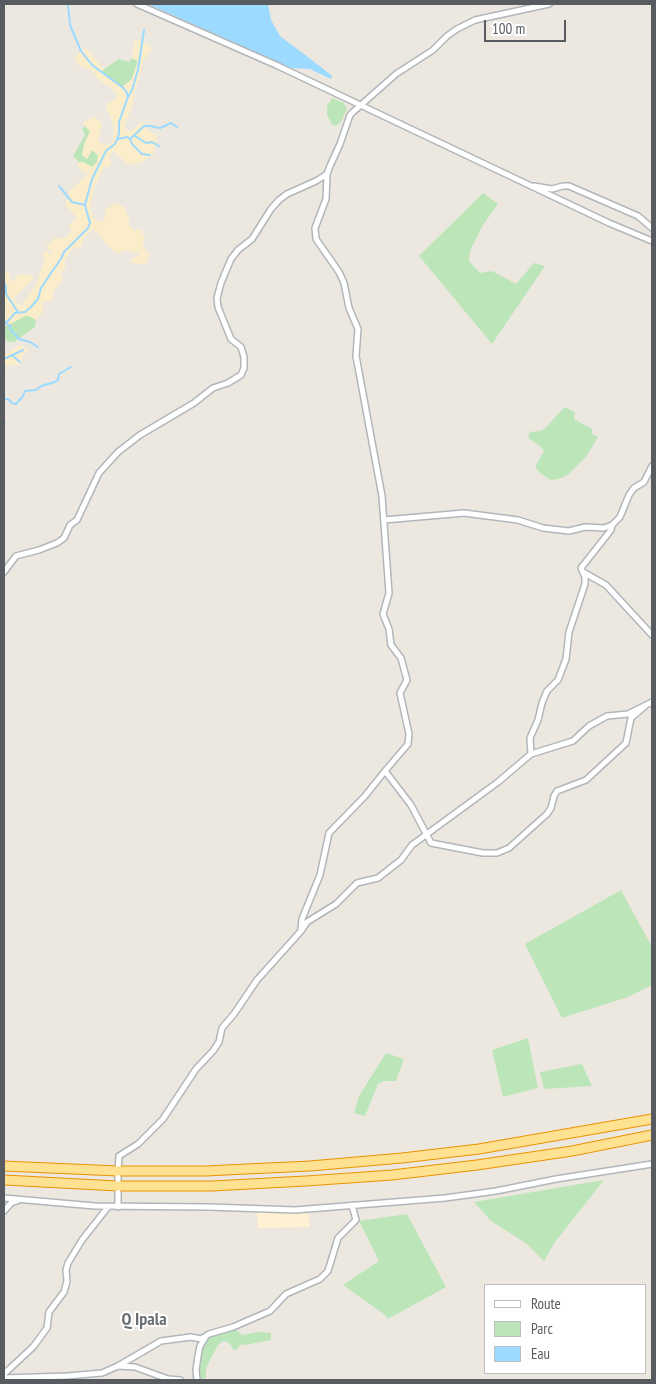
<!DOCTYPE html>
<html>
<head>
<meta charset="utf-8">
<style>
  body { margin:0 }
  #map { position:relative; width:656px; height:1384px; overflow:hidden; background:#ece8df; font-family:"PT Sans Narrow",sans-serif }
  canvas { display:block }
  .frame { position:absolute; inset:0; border:5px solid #585c61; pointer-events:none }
  .legend { position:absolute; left:484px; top:1284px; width:162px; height:90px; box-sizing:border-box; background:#fff; border:1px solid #bcbec0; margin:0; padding:6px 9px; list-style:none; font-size:15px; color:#585c61 }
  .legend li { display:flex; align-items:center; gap:10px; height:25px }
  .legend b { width:25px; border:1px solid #bcbec0 }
  .scale { position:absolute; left:484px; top:20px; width:82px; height:22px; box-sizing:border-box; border:2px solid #585c61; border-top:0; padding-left:6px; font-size:15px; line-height:18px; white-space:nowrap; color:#585c61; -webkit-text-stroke:4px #fff; paint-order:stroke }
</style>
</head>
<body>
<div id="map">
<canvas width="656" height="1384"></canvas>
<div class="frame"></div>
<ul class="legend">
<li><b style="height:6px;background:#fff"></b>Route</li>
<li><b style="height:14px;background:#bce6b9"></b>Parc</li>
<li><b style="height:14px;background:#9cdaff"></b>Eau</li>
</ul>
<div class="scale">100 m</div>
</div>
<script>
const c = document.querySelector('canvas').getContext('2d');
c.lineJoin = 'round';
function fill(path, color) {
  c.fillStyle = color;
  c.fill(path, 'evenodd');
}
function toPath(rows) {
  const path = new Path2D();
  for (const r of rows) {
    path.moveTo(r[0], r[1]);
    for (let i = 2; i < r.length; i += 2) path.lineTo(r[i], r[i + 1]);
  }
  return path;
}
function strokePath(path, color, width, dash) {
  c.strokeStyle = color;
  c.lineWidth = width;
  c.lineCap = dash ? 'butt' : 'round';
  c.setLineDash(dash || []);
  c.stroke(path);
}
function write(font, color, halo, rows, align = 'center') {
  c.font = font + ' "PT Sans Narrow",sans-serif';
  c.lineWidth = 4;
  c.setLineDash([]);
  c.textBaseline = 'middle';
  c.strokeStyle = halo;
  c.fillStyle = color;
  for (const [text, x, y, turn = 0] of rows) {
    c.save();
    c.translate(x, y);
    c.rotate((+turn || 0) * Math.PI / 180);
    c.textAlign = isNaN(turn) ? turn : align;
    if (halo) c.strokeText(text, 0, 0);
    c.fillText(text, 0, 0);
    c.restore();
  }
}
fill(toPath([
  [257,1209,308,1209,310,1227,258,1228]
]), '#fff1d1');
fill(toPath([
  [132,58,138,61,132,79,122,87,101,71,119,59,129,62],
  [332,98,344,103,347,109,342,120,338,125,334,126,331,123,327,114,327,106],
  [86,126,90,131,82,155,87,158,92,150,98,155,97,162,92,167,83,162,79,162,73,156,85,135,82,129],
  [483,193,498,204,483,225,470,251,469,261,480,273,492,271,516,284,534,263,545,266,492,344,419,256],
  [25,316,29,316,36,320,35,327,14,342,8,342,4,338,4,327],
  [565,407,575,412,574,419,592,429,592,434,598,437,586,457,569,474,559,479,551,480,541,474,535,467,544,451,540,446,528,438,530,432,540,431,545,428],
  [621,890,652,947,652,985,628,997,562,1018,525,944],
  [528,1038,538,1088,503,1097,492,1050],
  [386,1053,404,1059,396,1081,384,1081,378,1084,365,1116,354,1113,359,1096],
  [582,1064,592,1086,544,1089,540,1072],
  [604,1180,555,1242,544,1261,527,1244,491,1221,474,1202],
  [407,1214,446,1287,388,1319,384,1314,343,1285,379,1261,359,1221],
  [233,1327,242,1335,258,1332,271,1333,271,1340,245,1345,242,1344,236,1350,233,1350,231,1345,227,1342,223,1341,218,1345,209,1362,206,1369,206,1378,197,1380,196,1370,205,1338]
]), '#bce6b9');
fill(toPath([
  [134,40,141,41,152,48,144,60,134,95,132,107,125,123,125,130,131,131,142,122,149,131,157,136,153,155,140,163,127,164,113,150,109,159,112,163,108,168,104,166,94,188,90,208,94,219,101,222,105,218,105,209,117,203,124,207,130,219,128,222,134,231,141,229,145,240,142,244,149,255,147,263,141,264,132,263,131,260,140,254,139,251,133,253,128,250,117,253,107,245,98,233,93,229,82,240,83,243,79,248,75,247,70,252,64,262,66,267,60,274,63,279,53,292,53,300,47,302,45,300,42,304,44,311,36,320,29,316,25,316,4,327,5,310,4,270,9,274,11,281,14,281,17,276,21,274,33,276,33,279,14,299,21,306,36,285,45,259,43,254,46,250,51,254,53,252,46,247,54,238,60,239,67,237,72,230,69,226,77,217,65,205,70,191,89,173,83,172,78,166,79,162,83,162,92,167,97,162,98,155,92,150,87,159,82,155,84,144,90,132,83,123,93,117,98,119,102,125,98,141,104,145,110,144,113,139,114,132,113,122,106,108,108,103,116,99,117,95,114,90,99,80,92,71,77,64,74,58,78,54,86,48,104,69,102,72,122,87,132,79,138,61,132,58],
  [20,345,28,349,21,358,22,362,18,366,15,364,7,366,4,375,4,355]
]), '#fbedca');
fill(toPath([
  [148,4,268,4,271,20,280,36,321,67,332,76,331,79,310,69,291,68]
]), '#9cdaff');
strokePath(toPath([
  [128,97,132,90,138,70,144,30],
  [135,136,146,143,152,142,159,146],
  [118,139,127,137,130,139,144,126,150,126,160,128,171,123,177,127],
  [130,139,132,144,142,154,150,155],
  [59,186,72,202,85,205],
  [4,282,6,287,6,294,18,312],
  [4,322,7,322,15,313,25,312,31,307,38,299,41,288,53,270,61,259,64,252,88,228,90,223,85,205,92,179,106,151,115,144,119,134,119,122,128,97,126,91,122,87,92,65,81,51,70,25,68,4],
  [5,323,10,326,10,329,19,339,30,342,38,347],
  [13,356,20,362],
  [4,359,23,350],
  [4,367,5,368],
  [4,399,8,399,12,403,16,404,23,396,25,391,36,390,41,386,55,382,58,380,59,374,71,367],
  [4,423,5,423]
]), '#9cdaff', 2);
const minor = toPath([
  [137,4,276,65,609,223,652,241],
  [549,4,475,20,457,29,447,36,433,50,396,74,353,112,350,115,340,144,330,166,327,174,326,199,315,228,316,239,339,272,344,283,349,308,358,329,356,356,382,496,389,593,383,614,389,629,391,645,401,658,407,680,400,693,409,734,408,744,385,771,411,805,431,843,483,853,497,853,509,848,547,814,551,808,554,796,557,791,586,780,626,743,631,718,645,706],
  [534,186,552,189,563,186,569,186,638,216,652,228],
  [384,520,464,513,518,520,543,528,569,531,585,527,604,528,612,525,620,517,629,495,634,488,644,482,652,466],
  [4,572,16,556,39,550,57,543,64,538,70,525,77,520,99,473,118,452,140,435,194,403,213,388,228,383,241,375,244,368,244,357,241,347,231,339,218,307,217,298,221,283,231,259,238,250,252,239,271,209,279,200,287,194,316,181,327,174],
  [583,572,606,585,652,635],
  [531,754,530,738,538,720,542,703,547,691,558,680,566,659,569,632,585,584,585,577,581,568,611,530,612,525],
  [301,929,302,919,320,875,329,833,365,796,385,771],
  [4,1198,95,1206,209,1207,295,1210,445,1198,496,1191,556,1179,652,1164],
  [118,1207,118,1171,119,1156,138,1144,163,1119,196,1069,213,1051,219,1042,222,1028,234,1014,257,980,301,931,307,922,336,904,357,883,378,878,401,860,412,845,498,782,531,754,573,741,589,726,607,716,628,714,652,702],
  [4,1211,12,1202,17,1201],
  [118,1366,135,1367,168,1379,180,1380],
  [4,1374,33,1347,47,1328,49,1312,64,1292,67,1281,66,1270,68,1263,82,1240,108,1207],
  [4,1378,67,1376,102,1373,118,1366,161,1341,191,1337,201,1339,209,1334,233,1327,270,1311,286,1294,320,1279,328,1271,338,1238,356,1220,352,1205],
  [197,1380,196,1370,198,1356,200,1346,205,1338]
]);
const trunk = toPath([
  [4,1166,118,1171,205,1171,310,1166,402,1158,479,1149,652,1119],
  [4,1180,118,1186,212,1186,306,1181,392,1175,477,1165,572,1151,652,1135]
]);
strokePath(minor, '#b2b6bb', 8);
strokePath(trunk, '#eb9300', 11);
strokePath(minor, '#fff', 5);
strokePath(trunk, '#ffe192', 9);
write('bold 18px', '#696f73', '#fff', [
  ["Q Ipala",144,1320]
]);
</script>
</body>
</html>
